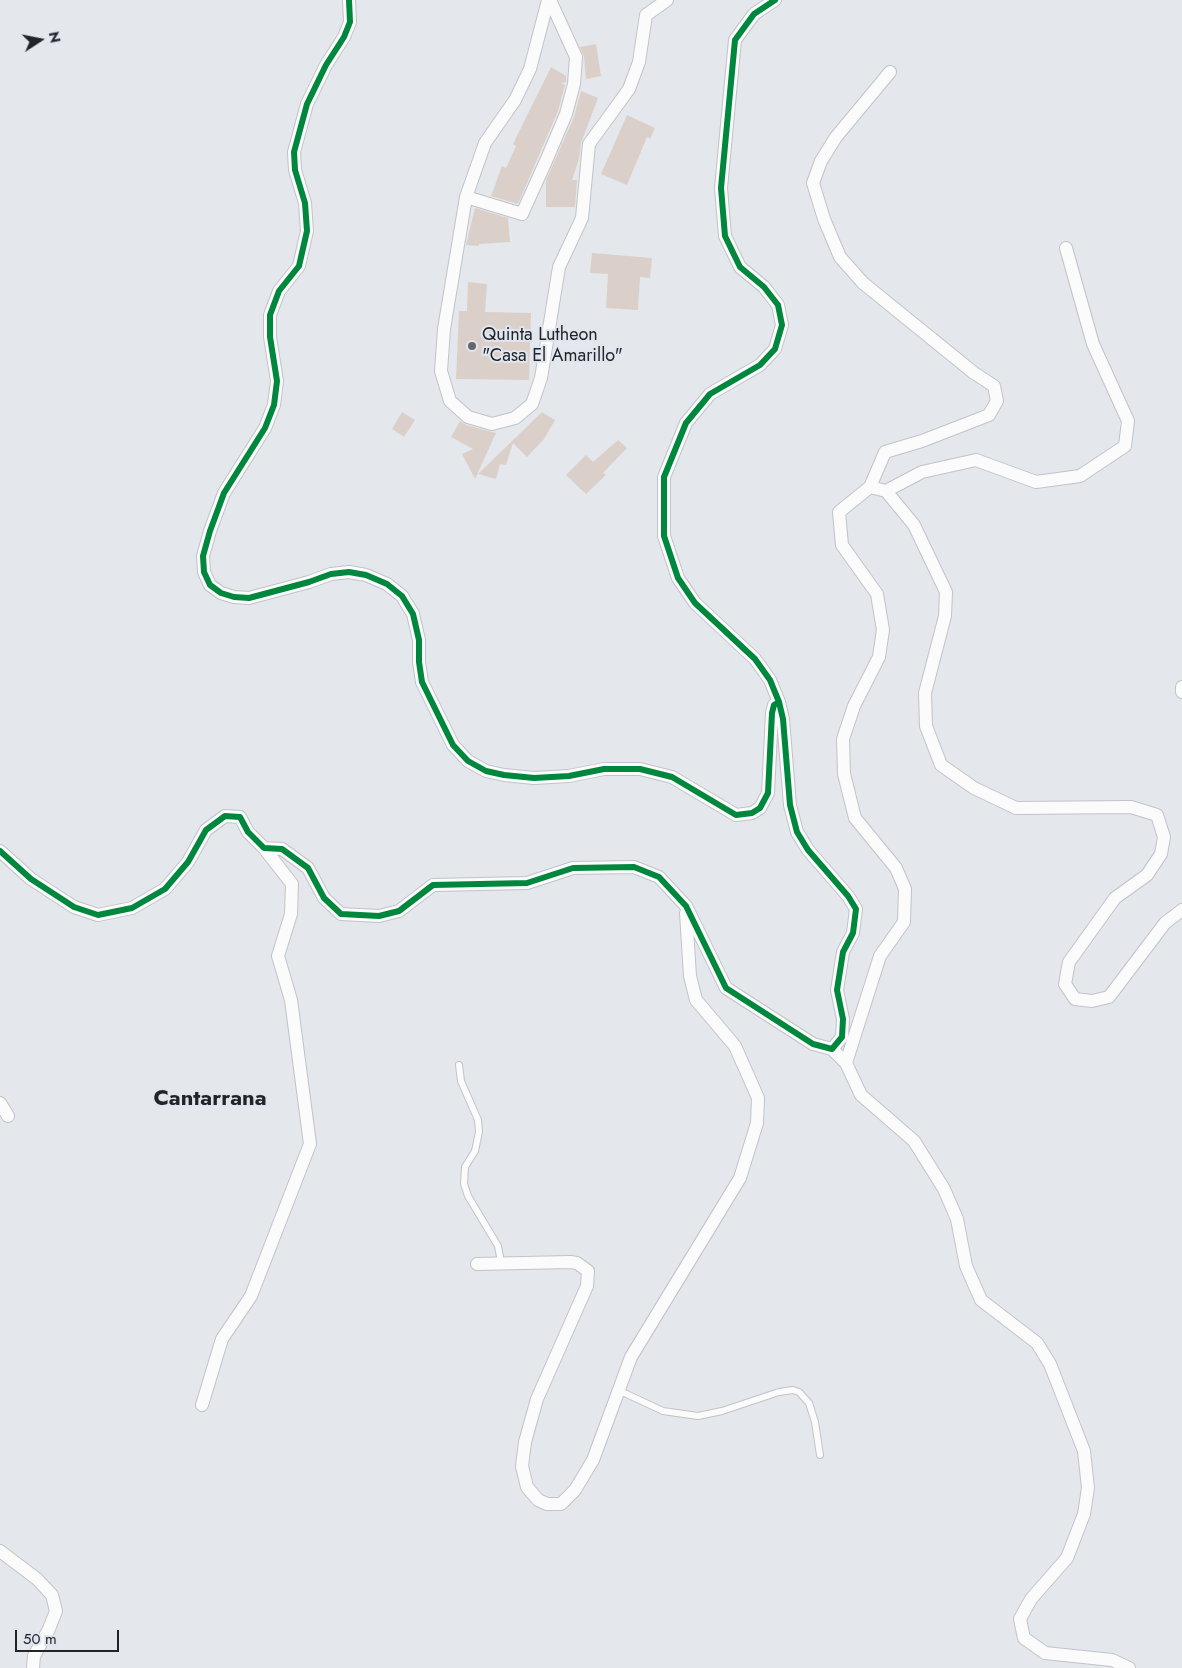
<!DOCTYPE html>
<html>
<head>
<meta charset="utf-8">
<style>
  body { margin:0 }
  #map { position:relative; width:1182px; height:1668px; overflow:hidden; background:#e4e7ec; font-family:Jost,sans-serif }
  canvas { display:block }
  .north { position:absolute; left:15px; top:15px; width:50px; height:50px; -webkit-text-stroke:4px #e0e6f0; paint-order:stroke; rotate:79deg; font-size:14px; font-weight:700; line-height:20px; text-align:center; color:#222427 }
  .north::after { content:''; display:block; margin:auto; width:18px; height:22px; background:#222427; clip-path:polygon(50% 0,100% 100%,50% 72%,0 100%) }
  .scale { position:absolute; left:15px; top:1630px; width:104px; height:22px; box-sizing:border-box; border:2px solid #222427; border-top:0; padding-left:6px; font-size:15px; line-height:18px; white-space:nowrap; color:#222427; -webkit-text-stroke:4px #e0e6f0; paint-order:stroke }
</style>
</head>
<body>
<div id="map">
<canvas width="1182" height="1668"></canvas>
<div class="north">N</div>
<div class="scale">50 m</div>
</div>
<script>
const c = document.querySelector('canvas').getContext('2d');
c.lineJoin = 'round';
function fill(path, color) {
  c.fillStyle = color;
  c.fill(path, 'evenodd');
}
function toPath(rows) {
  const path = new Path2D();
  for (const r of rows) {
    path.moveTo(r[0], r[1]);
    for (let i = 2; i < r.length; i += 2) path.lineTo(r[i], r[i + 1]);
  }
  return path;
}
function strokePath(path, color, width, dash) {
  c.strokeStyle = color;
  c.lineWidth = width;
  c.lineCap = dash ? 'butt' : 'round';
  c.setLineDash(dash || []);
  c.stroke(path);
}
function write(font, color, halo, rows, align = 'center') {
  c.font = font + ' Jost,sans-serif';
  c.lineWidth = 4;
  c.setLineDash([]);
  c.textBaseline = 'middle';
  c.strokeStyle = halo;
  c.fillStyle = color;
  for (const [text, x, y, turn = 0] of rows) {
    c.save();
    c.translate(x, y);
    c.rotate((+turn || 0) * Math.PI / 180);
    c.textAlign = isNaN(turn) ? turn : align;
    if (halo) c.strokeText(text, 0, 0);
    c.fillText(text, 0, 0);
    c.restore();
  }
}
fill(toPath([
  [596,44,601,76,586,79,584,57,580,47],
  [551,67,566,76,566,82,561,83,565,85,558,111,518,204,491,196,502,166,506,168,516,146,513,144],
  [581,91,598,98,581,143,579,159,572,180,577,180,575,207,546,207,546,180,574,117],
  [627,115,655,128,650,139,647,137,627,185,601,174],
  [475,208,508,218,510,242,479,244,479,246,466,245],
  [592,253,652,258,650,278,640,277,638,310,606,308,608,274,590,273],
  [468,282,487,284,485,312,531,313,529,380,456,379,459,311,467,311],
  [402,412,415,420,404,437,392,429],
  [542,412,555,420,544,439,527,457,513,443,506,465,500,464,496,479,478,474],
  [460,421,466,425,496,433,475,479,462,454,473,449,451,437],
  [618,440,627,448,603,473,606,475,586,494,566,475,586,455,593,462]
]), '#dbd0c9');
const service = toPath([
  [459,1065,461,1081,478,1120,479,1132,475,1151,465,1167,464,1184,468,1196,498,1246,501,1262],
  [618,1390,663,1411,698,1416,722,1411,779,1392,793,1390,799,1392,809,1403,815,1422,820,1455]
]);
const minor = toPath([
  [349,0,350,22,344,37,326,65,307,104,294,152,295,170,305,203,307,231,299,266,279,291,270,315,270,337,277,381,274,405,265,428,224,493,210,531,203,556,204,572,210,585,221,593,234,597,249,598,309,582,331,574,349,572,366,575,387,584,402,596,413,614,419,640,419,662,422,682,453,745,468,761,486,771,504,775,534,778,569,776,604,769,640,769,672,777,736,815,752,813,760,808,768,793,772,713,774,705,779,702],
  [548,0,530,69,515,100,485,143,466,197,444,329,441,371,450,401,468,417,492,424,515,418,532,404,541,378,559,267,582,218,589,144,629,89,639,62,646,15,667,0],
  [466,197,522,214,546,161,566,114,574,84,576,57,550,0],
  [870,487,885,452,922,441,989,415,997,401,994,386,974,373,863,283,840,257,824,219,813,183,821,161,836,137,890,72],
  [886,491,922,472,976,460,1036,482,1080,476,1125,446,1128,421,1093,344,1066,248],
  [1182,687,1182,692],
  [0,851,31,879,74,907,98,915,132,908,165,889,188,862,206,830,225,816,240,817,248,832,264,848,282,849,308,868,324,898,341,914,379,916,399,911,433,885,527,883,573,868,634,867,659,877,686,906,726,988,813,1044,832,1049,842,1037,843,1019,837,990,843,952,853,933,856,909,848,896,808,850,797,832,790,805,783,719,779,702,770,680,755,659,695,603,678,578,664,536,664,477,686,423,710,394,760,365,775,349,782,325,778,305,764,287,740,267,725,236,721,188,735,40,754,14,775,0],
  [832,1049,846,1063,861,1095,914,1141,944,1189,957,1219,966,1266,981,1300,1037,1343,1050,1364,1084,1451,1088,1488,1084,1514,1067,1558,1031,1599,1020,1619,1024,1638,1045,1653,1112,1660,1129,1668],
  [846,1063,880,956,904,922,905,889,896,868,855,818,844,774,843,739,854,706,879,657,883,630,877,594,842,545,839,512,870,487,886,491,914,525,946,592,945,616,925,693,926,726,941,765,974,788,1016,808,1131,807,1157,815,1164,837,1161,854,1147,875,1115,898,1069,962,1065,984,1075,999,1092,1001,1109,997,1165,923,1182,910],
  [0,1103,8,1116],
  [477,1264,570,1262,577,1263,588,1271,587,1286,537,1399,525,1442,522,1466,527,1487,538,1500,547,1504,561,1504,575,1490,593,1460,631,1357,740,1178,757,1123,758,1098,735,1046,696,1000,690,976,686,913],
  [202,1405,222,1339,251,1296,310,1144,291,1000,278,956,291,914,292,884,264,848],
  [0,1551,37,1579,52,1595,56,1611,49,1629,34,1656,33,1668]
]);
strokePath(service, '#c1c3c7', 8);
strokePath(minor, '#c1c3c7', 14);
strokePath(service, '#fbfbfc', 6);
strokePath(minor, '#fbfbfc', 12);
strokePath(toPath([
  [349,0,350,22,344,37,326,65,307,104,294,152,295,170,305,203,307,231,299,266,279,291,270,315,270,337,277,381,274,405,265,428,224,493,210,531,203,556,204,572,210,585,221,593,234,597,249,598,309,582,331,574,349,572,366,575,387,584,402,596,413,614,419,640,419,662,422,682,453,745,468,761,486,771,504,775,534,778,569,776,604,769,640,769,672,777,736,815,752,813,760,808,768,793,772,713,774,705,779,702],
  [0,851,31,879,74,907,98,915,132,908,165,889,188,862,206,830,225,816,240,817,248,832,264,848,282,849,308,868,324,898,341,914,379,916,399,911,433,885,527,883,573,868,634,867,659,877,686,906,726,988,813,1044,832,1049,842,1037,843,1019,837,990,843,952,853,933,856,909,848,896,808,850,797,832,790,805,783,719,779,702,770,680,755,659,695,603,678,578,664,536,664,477,686,423,710,394,760,365,775,349,782,325,778,305,764,287,740,267,725,236,721,188,735,40,754,14,775,0]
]), '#00873e', 6);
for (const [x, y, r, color] of [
  [472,346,5,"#66686c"]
]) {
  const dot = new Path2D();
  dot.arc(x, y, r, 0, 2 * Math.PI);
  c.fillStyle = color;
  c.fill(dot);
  strokePath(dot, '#e0e6f0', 2);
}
write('18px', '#222427', '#e0e6f0', [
  ["Quinta Lutheon",482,336],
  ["\"Casa El Amarillo\"",482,357]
], 'left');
write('bold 22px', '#222427', '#e0e6f0', [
  ["Cantarrana",210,1100]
]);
</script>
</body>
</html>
